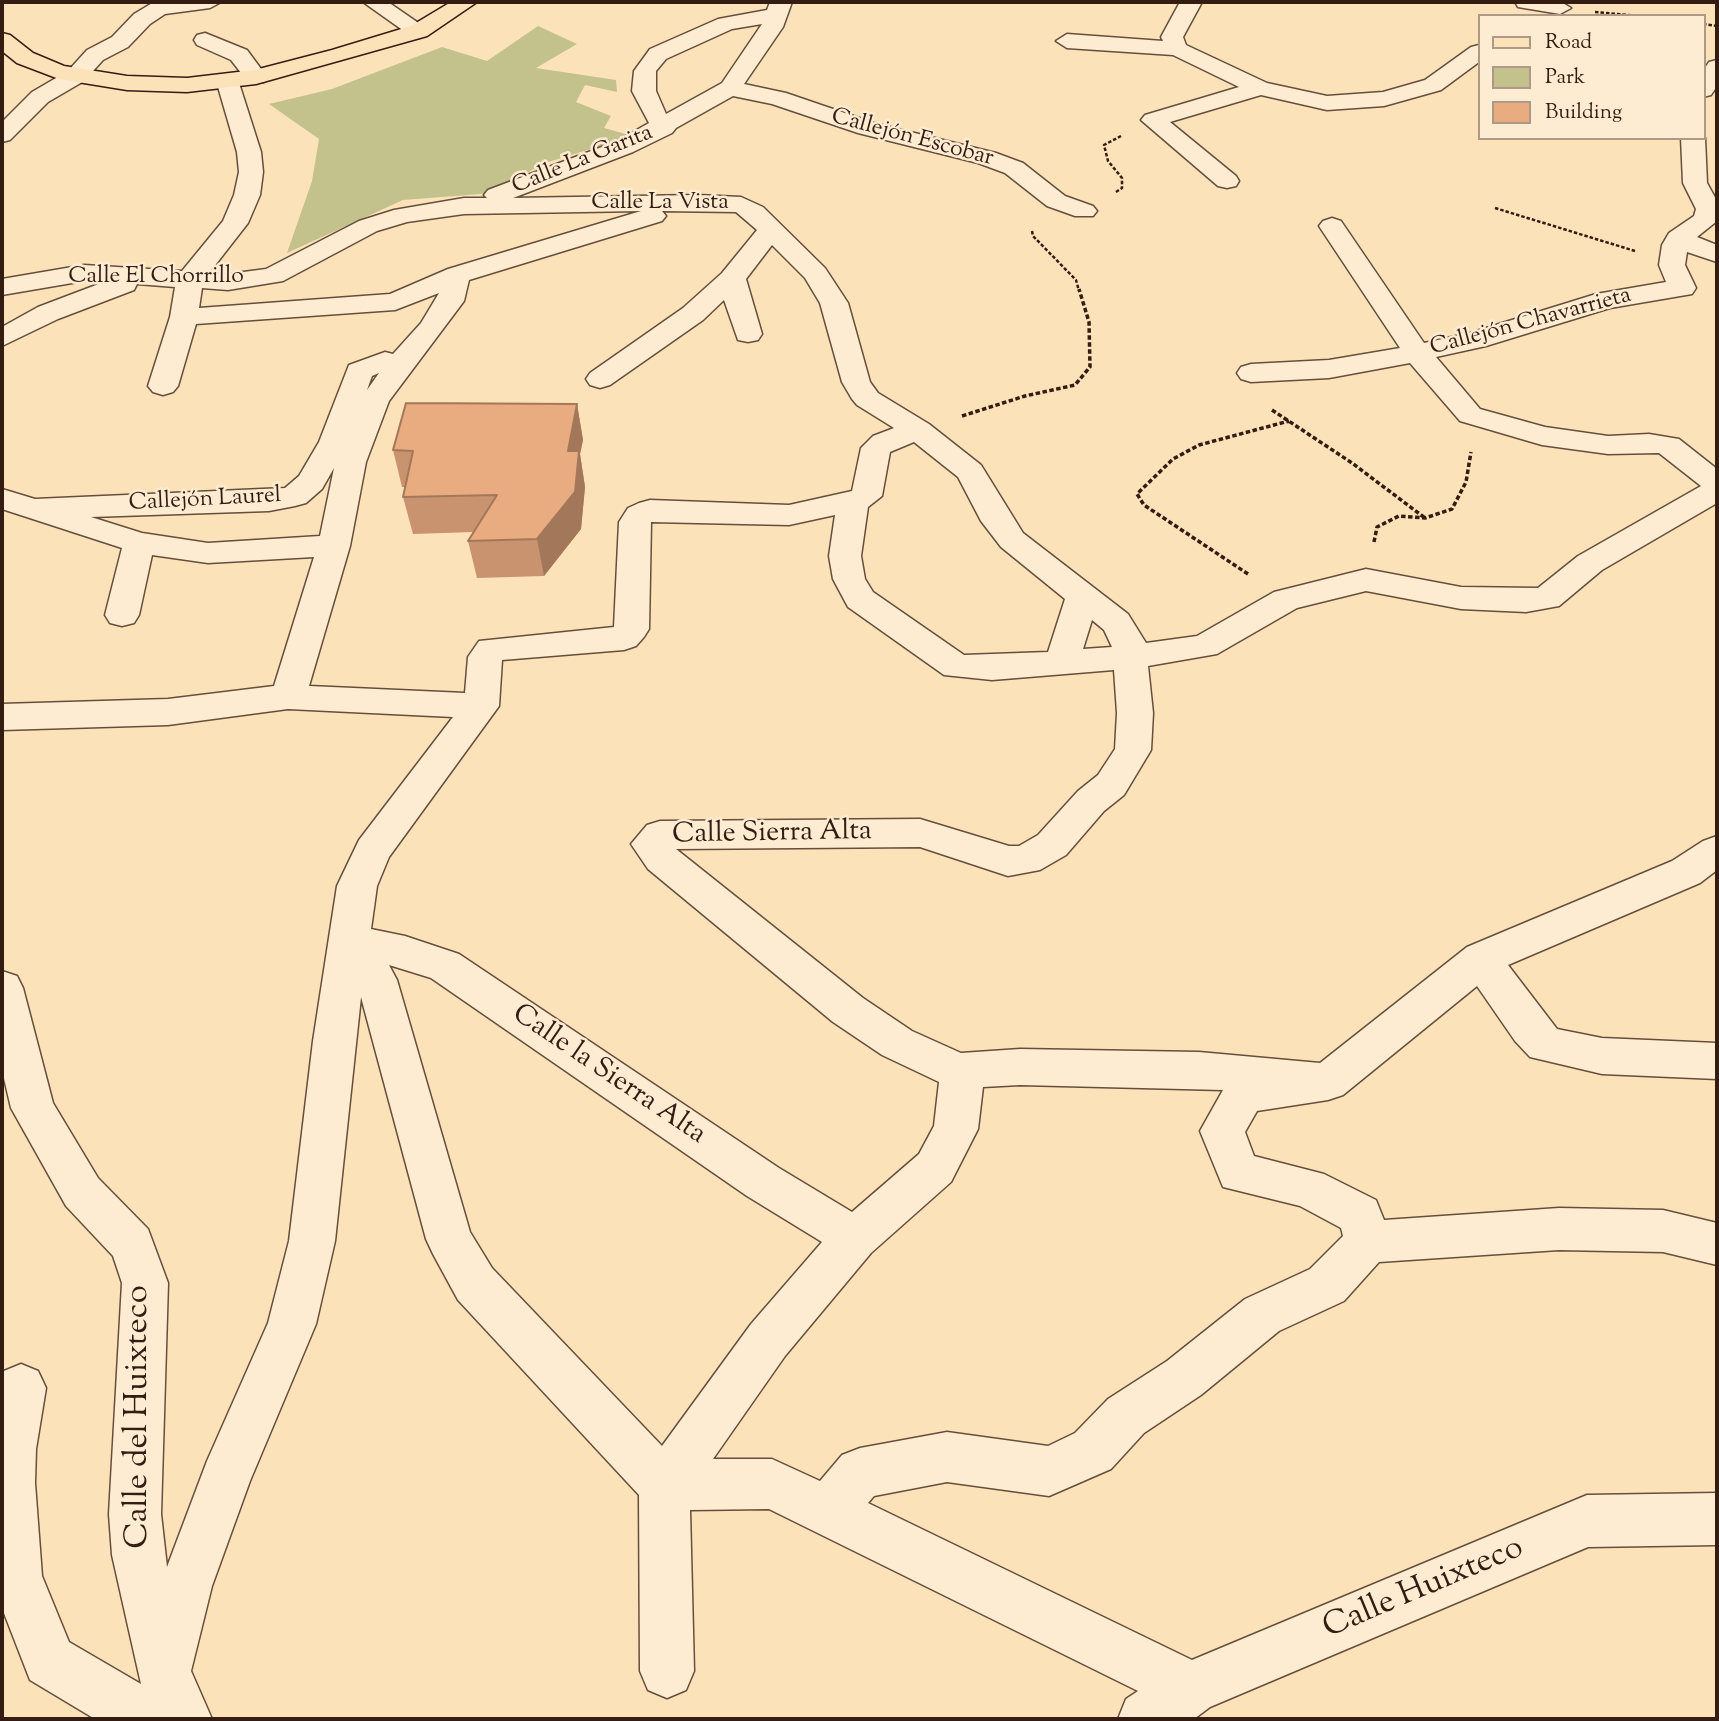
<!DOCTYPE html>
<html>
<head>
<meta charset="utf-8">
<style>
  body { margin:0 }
  #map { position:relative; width:1719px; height:1721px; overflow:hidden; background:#fce2b9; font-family:"Sorts Mill Goudy",serif }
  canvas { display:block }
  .frame { position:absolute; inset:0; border:4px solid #341c12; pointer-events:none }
  .legend { position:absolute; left:1478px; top:14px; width:228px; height:126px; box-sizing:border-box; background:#fdecd2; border:2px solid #ad9985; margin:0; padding:9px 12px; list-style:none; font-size:21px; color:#341c12 }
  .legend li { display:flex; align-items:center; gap:14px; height:35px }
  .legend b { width:35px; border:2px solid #ad9985 }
</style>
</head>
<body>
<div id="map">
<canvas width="1719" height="1721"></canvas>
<div class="frame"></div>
<ul class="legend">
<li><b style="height:9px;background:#fce2b9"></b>Road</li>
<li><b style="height:19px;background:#c3c28c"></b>Park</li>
<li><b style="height:19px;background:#e9ab80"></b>Building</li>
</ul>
</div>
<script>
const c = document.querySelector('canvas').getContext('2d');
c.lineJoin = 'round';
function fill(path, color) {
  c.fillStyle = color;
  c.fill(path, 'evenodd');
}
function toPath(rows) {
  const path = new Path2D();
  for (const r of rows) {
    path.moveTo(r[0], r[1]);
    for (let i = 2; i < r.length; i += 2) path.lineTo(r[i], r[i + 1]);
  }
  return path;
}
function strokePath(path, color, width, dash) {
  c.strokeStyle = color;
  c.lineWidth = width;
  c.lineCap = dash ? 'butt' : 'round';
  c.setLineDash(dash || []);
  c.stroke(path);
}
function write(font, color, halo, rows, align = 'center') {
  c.font = font + ' "Sorts Mill Goudy",serif';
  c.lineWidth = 5;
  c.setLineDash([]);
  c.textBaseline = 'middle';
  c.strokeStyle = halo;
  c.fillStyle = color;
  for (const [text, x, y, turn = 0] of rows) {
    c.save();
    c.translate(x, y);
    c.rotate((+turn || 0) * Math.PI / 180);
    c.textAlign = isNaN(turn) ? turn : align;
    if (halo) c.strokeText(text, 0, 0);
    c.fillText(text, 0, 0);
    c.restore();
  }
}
fill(toPath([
  [538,26,577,44,536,68,616,80,617,92,585,85,576,102,611,116,604,128,633,136,542,164,494,193,403,200,287,253,312,181,319,139,269,104,332,89,442,47,487,61]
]), '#c3c28c');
const minor = toPath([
  [154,2,221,2,210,8,165,14,150,24,128,47,103,60,84,81,48,102,10,140,2,142,2,122,32,92,68,71,87,50,112,37,134,14,154,2],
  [363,2,388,2,430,31,419,38,411,36,363,2],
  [770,2,792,2,783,27,744,84,786,93,874,123,996,153,1023,163,1065,196,1093,206,1097,211,1093,216,1075,216,1047,206,1005,173,978,163,858,133,772,104,733,96,676,128,672,133,633,152,513,198,697,195,741,197,763,207,825,268,848,303,870,382,878,393,929,424,981,465,1023,533,1128,614,1146,643,1197,636,1274,592,1366,569,1461,587,1538,588,1578,556,1701,486,1659,453,1608,454,1542,445,1460,421,1410,363,1329,378,1251,382,1241,379,1237,373,1241,367,1251,364,1329,360,1400,348,1319,226,1323,221,1332,218,1341,221,1424,343,1470,333,1596,294,1666,282,1659,265,1662,245,1669,233,1694,216,1696,209,1683,183,1681,138,1703,138,1703,135,1705,138,1707,183,1717,201,1717,221,1697,237,1717,245,1717,262,1687,252,1685,265,1696,288,1692,294,1610,308,1486,346,1436,357,1480,409,1545,427,1608,436,1649,434,1679,439,1717,469,1717,503,1602,570,1559,606,1526,612,1461,609,1366,591,1297,608,1217,654,1148,666,1153,713,1151,750,1124,795,1104,811,1066,855,1040,870,1008,876,920,847,676,849,863,998,912,1031,961,1053,1020,1049,1199,1052,1320,1063,1467,947,1672,861,1703,841,1717,836,1717,870,1700,883,1508,965,1557,1029,1602,1038,1717,1043,1717,1079,1602,1074,1530,1057,1515,1041,1477,986,1343,1095,1328,1100,1257,1111,1245,1132,1254,1156,1324,1174,1376,1200,1384,1220,1559,1208,1663,1210,1717,1223,1717,1265,1663,1252,1559,1250,1379,1262,1344,1301,1279,1331,1201,1395,1144,1433,1111,1469,1049,1496,947,1482,874,1496,868,1503,1192,1660,1587,1495,1717,1493,1717,1545,1588,1547,1210,1707,1194,1719,1118,1719,1126,1699,1138,1691,769,1509,690,1510,694,1671,686,1690,667,1698,648,1690,640,1671,639,1495,458,1300,433,1254,426,1239,361,997,335,1241,316,1324,250,1481,212,1586,191,1671,212,1719,95,1719,30,1680,2,1608,2,1376,4,1371,21,1364,38,1371,46,1388,36,1449,35,1483,42,1576,69,1642,141,1684,112,1555,109,1514,122,1283,113,1256,66,1206,11,1108,2,1070,2,971,17,976,23,988,53,1103,98,1178,148,1229,168,1283,161,1514,167,1567,207,1461,268,1323,289,1241,313,1041,337,886,359,840,453,717,288,709,168,725,2,730,2,704,168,699,274,686,314,557,208,563,152,555,139,615,134,623,122,626,110,623,105,615,122,548,2,509,2,489,35,499,285,488,299,476,319,442,349,365,385,352,393,354,421,323,439,293,395,310,196,324,178,386,173,392,163,395,153,392,148,386,170,317,175,287,137,284,134,290,58,319,2,346,2,327,38,307,104,282,84,281,2,295,2,279,84,265,182,271,223,221,234,195,239,172,237,152,216,80,219,75,235,75,238,80,261,152,263,172,260,195,248,223,209,273,228,274,266,269,359,221,394,210,464,198,487,198,484,195,488,190,615,142,649,123,632,91,634,71,650,49,718,19,767,10,770,2],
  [762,24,722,83,666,114,656,91,656,71,666,59,732,29,762,24],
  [641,211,448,269,390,294,199,308,202,288,228,290,283,281,377,231,407,222,464,214,641,211],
  [662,211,736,212,757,230,722,273,683,308,590,373,586,379,590,385,600,388,610,385,703,320,724,300,738,340,748,342,758,340,762,334,746,279,772,245,805,278,820,303,842,382,852,399,857,405,894,428,873,436,861,448,852,491,789,505,650,500,639,503,628,508,619,522,614,627,479,641,468,657,465,693,309,686,350,546,366,462,389,401,464,301,469,280,662,221,666,216,662,211],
  [379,373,367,390,372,376,379,373],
  [914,442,958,477,981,521,1001,547,1065,599,1048,652,964,655,873,592,865,579,861,556,868,507,882,496,890,452,914,442],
  [334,468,320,536,208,543,142,533,91,517,269,511,295,506,306,503,322,489,334,468],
  [835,515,829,556,833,579,848,607,944,675,992,680,1114,670,1117,713,1115,749,1098,775,1078,791,1038,835,1019,846,1009,846,920,819,660,821,647,825,631,844,648,869,833,1022,882,1055,939,1082,934,1126,919,1154,852,1212,779,1168,459,954,405,936,371,929,377,886,389,857,499,706,502,660,624,650,636,646,644,637,649,629,651,522,789,525,835,515],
  [1092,620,1104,630,1112,647,1083,649,1092,620],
  [389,965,431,978,747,1196,822,1242,751,1324,662,1446,492,1268,470,1232,397,980,389,965],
  [1020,1085,1223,1090,1200,1131,1223,1187,1300,1206,1341,1228,1343,1236,1310,1269,1245,1299,1167,1361,1108,1399,1075,1433,1048,1446,947,1432,860,1448,842,1455,820,1481,772,1459,713,1459,785,1356,871,1253,951,1182,978,1129,983,1087,1020,1085],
  [1180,2,1202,2,1183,37,1186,45,1267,83,1327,96,1383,92,1425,80,1471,47,1479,45,1479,62,1441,90,1384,106,1327,110,1261,95,1170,122,1236,176,1239,181,1236,186,1227,188,1218,186,1141,120,1145,115,1239,87,1173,55,1067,48,1056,41,1067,34,1163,41,1161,37,1180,2],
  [1515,2,1561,2,1571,8,1560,14,1518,7,1515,2],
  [205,33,247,50,267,77,264,82,248,82,231,60,197,45,194,40,197,35,205,33],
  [1717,60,1717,86,1711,95,1703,97,1703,71,1709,62,1717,60]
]);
const major = toPath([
  [451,2,477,2,427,36,256,84,187,92,127,90,59,79,17,63,2,51,2,33,10,35,33,53,64,66,127,76,187,78,255,70,332,50,411,26,451,2]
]);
strokePath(minor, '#664e3c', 3);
strokePath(major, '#341c12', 3);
strokePath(toPath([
  [1595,12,1639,16],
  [1703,24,1717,26],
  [1116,192,1122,188,1122,178,1108,161,1104,145,1121,136],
  [1495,208,1635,251],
  [1032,231,1033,236,1076,280,1079,291]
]), '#341c12', 2.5, [3.5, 2]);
strokePath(toPath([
  [1272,410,1352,463,1425,518],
  [962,416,1025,396,1075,385,1090,367,1089,322,1079,289],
  [1374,542,1377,527,1399,516,1425,518,1452,509,1466,482,1471,452],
  [1248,574,1144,505,1137,494,1173,459,1199,445,1289,421]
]), '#341c12', 3.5, [4.5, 2.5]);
fill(minor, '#fdecd2');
fill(major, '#fce2b9');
fill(toPath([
  [577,404,583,440,580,454,585,487,581,529,544,576,477,578,468,541,473,532,413,534,403,497,405,487,402,487,393,450]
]), '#c8936e');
fill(toPath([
  [577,404,583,440,580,454,585,487,581,529,544,576,537,539]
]), '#a3785a');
const building = toPath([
  [406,403,577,404,568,451,579,451,575,492,537,539,468,541,497,495,403,497,413,451,393,450,406,403]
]);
fill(building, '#e9ab80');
strokePath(building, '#a3785a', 2);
write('23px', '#341c12', '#fdecd2', [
  ["Callejón Escobar",912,139,15],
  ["Calle La Garita",583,161,-22],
  ["Calle La Vista",660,204],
  ["Calle El Chorrillo",156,278],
  ["Callejón Chavarrieta",1531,323,-15],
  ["Callejón Laurel",205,501,-3]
]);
write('28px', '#341c12', '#fdecd2', [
  ["Calle Sierra Alta",772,835,-1],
  ["Calle la Sierra Alta",608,1076,34]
]);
write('33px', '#341c12', '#fdecd2', [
  ["Calle del Huixteco",140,1417,-90],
  ["Calle Huixteco",1424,1590,-23]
]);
</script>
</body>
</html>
